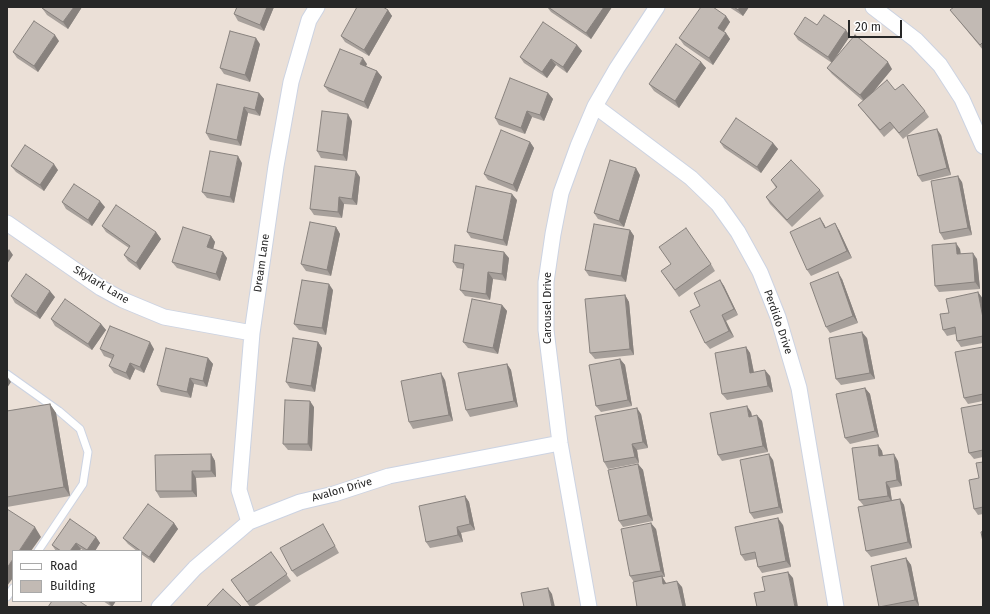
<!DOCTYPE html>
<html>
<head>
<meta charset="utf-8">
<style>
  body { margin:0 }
  #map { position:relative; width:990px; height:614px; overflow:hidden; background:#ebe0d7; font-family:"Fira Sans",sans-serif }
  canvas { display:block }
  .frame { position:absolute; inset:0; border:8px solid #272727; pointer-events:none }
  .legend { position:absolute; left:12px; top:550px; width:130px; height:52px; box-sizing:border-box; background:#fff; border:1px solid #a9a9a9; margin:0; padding:5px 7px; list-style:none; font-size:12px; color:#272727 }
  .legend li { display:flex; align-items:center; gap:8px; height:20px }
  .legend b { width:20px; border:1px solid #a9a9a9 }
  .scale { position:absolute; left:848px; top:20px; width:54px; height:18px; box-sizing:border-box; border:2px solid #272727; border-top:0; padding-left:5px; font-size:12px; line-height:14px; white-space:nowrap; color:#272727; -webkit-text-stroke:3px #fff; paint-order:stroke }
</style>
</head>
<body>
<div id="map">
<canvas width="990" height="614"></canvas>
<div class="frame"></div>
<ul class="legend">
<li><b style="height:5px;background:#fff"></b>Road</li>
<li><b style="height:11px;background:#c2bab4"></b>Building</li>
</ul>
<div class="scale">20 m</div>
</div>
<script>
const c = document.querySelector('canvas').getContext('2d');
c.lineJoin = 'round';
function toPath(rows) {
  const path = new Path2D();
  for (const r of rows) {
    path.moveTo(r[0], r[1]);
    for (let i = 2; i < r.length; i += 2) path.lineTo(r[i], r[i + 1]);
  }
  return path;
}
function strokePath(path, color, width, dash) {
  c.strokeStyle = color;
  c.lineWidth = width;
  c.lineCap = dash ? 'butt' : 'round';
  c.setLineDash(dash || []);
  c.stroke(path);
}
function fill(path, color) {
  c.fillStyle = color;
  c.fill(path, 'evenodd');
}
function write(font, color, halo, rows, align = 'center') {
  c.font = font + ' "Fira Sans",sans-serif';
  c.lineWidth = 3;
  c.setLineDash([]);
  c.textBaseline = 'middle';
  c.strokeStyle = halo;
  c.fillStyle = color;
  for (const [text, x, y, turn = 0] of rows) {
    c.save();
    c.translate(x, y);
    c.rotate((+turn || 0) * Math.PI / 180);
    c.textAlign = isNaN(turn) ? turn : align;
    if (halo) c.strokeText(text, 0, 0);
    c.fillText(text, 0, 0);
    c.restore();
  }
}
const lane = toPath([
  [7,374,59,411,80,429,88,452,83,484,38,551],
  [7,597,13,588]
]);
const street = toPath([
  [873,7,916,40,940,65,962,99,983,146],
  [595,106,691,178,718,204,738,232,760,272,778,317,799,388,836,607],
  [7,223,101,288,123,300,164,317,252,333],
  [249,522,239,490,252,333,276,166,291,82,309,20,317,7],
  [159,607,195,568,249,522,300,502,334,494,389,476,560,443],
  [589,607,560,443,546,330,546,282,553,234,561,193,578,146,595,106,617,68,657,7]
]);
strokePath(lane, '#ccd3e2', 9);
strokePath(street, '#ccd3e2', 17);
strokePath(lane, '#fff', 7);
strokePath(street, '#fff', 15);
fill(toPath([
  [43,7,82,7,68,29,47,15,42,8],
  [237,7,274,7,264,31,238,21,234,14],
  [547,7,612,7,591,39,551,12],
  [729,7,749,7,743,16],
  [983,7,983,50,955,16,950,10],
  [388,10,392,16,369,56,345,42,341,36],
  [726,16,730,22,724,32,726,33,730,39,713,65,684,45,679,38],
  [817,25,850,36,833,61,892,69,871,94,895,90,925,111,929,117,903,139,894,128,884,137,863,111,858,105,863,101,832,74,827,68,832,63,798,40,794,34],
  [59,41,38,72,17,58,13,52],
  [260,44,250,82,224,74,220,68],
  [577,45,582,51,567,73,556,65,547,78,524,63,520,57],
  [701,62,706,68,679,108,654,91,649,84],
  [367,64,366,66,377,71,382,77,368,109,329,92,324,86],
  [259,93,264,99,260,116,248,113,241,146,210,140,206,133],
  [548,93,553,99,544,121,532,117,525,134,499,125,495,118],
  [352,121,347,161,321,158,317,151],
  [941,135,951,175,922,182,918,176],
  [530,142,534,148,517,192,488,180,484,174],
  [720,142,773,143,778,149,761,173,724,148],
  [242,163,234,203,207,198,202,192],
  [11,166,58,170,44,191,16,172],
  [640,175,624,227,598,219,594,213],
  [360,177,357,205,344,204,342,218,314,215,310,209],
  [771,180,820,190,824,196,792,227,770,204,766,197,776,188],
  [962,182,972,235,944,240,940,233],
  [517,200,507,246,471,238,467,232],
  [62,202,105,207,92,226,66,209],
  [820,218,826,228,839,230,852,258,811,276,807,270],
  [102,226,156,232,161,239,140,270,128,261,124,255,129,248,106,232],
  [336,227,340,234,331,276,306,271,301,264],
  [630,230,634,236,626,282,589,276,585,270],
  [211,236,215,242,213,249,227,258,220,281,177,268,172,262],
  [960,249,961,254,977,259,980,289,939,292,935,286],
  [509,258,506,281,493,279,490,300,465,296,460,290,463,269,457,268,453,262],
  [711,264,715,271,679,297,661,271],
  [842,279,858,323,830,333,826,327],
  [720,280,724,286,738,315,726,321,734,337,710,349,705,343,700,306],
  [333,290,326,335,299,330,294,324],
  [978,292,983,299,983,343,961,347,957,341,956,334,947,336,943,330,949,313],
  [625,295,629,302,634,355,595,359,590,353],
  [11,296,55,297,40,319,15,303],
  [502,305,507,311,498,354,468,348,463,342],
  [51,319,101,324,106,330,92,350,55,326],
  [867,338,875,379,841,385,836,379],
  [318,342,322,348,315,392,290,388,286,382],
  [746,347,750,353,754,372,770,376,773,392,727,400,722,394],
  [983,347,983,401,968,404,964,398],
  [100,349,154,349,144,373,135,369,130,380,114,373,109,366,112,359,104,356],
  [208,358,213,364,207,387,194,384,191,398,161,392,157,385],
  [620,359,625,365,632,406,601,412,596,406],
  [507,364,511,370,518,407,470,417,466,410],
  [445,380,453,421,413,429,409,422],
  [865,388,870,394,879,437,850,444,845,438],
  [50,404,56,413,70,496,7,507,7,411],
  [983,404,983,457,974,459,969,453],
  [314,407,312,451,288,450,283,444],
  [751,412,752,416,762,421,768,452,722,461,718,455],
  [641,414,648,448,637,450,639,463,608,469,604,462],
  [878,445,882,451,883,456,898,461,902,486,890,488,892,500,900,499,904,505,912,548,871,557,866,551,864,506,859,500],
  [211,454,215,461,216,477,196,478,197,497,160,498,156,491],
  [773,460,783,513,754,519,750,513],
  [983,462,983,514,978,515,974,509,979,478],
  [638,464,643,470,653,521,623,527,619,521],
  [465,496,469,502,475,530,461,533,463,542,430,548,426,542],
  [174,523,178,529,154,563,141,554,141,551,137,551,128,544,123,538],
  [783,525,791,567,762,573,758,567,756,559,745,561,741,555],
  [656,529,665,577,662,577,666,583,682,587,686,607,637,607,634,582,630,576],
  [327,531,339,553,297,577,292,571],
  [96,537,100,543,95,551,84,551,81,549,79,551,56,551,52,545],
  [271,552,291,581,253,607,250,607,231,580],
  [906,558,911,565,919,606,915,607,879,607],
  [103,601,116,601,112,607]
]), '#a7a09b');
fill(toPath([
  [74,7,82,7,68,29,63,22],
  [267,7,274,7,264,31,260,25],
  [604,7,612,7,591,39,586,33],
  [740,7,749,7,743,16,738,10],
  [388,10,392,16,369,56,364,50],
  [726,16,730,22,722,34,718,28],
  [846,30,850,36,832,63,828,57],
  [726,33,730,39,713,65,709,58],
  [55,35,59,41,38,72,34,66],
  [256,38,260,44,250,82,245,75],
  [577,45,582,51,567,73,563,67],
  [363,58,367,64,364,70,360,64],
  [551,59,556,65,547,78,542,72],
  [701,62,706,68,679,108,675,101],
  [888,62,892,69,865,102,860,95],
  [377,71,382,77,368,109,364,102],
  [259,93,264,99,260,116,255,110],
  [548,93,553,99,544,121,540,115],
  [244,107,248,113,241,146,237,140],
  [527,111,532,117,525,134,521,128],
  [348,114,352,121,347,161,343,155],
  [937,129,941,135,951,175,947,168],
  [530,142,534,148,517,192,513,185],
  [773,143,778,149,761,173,757,167],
  [238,156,242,163,234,203,230,197],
  [54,164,58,170,44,191,40,185],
  [636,168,640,175,624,227,619,221],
  [356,171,360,177,357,205,352,199],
  [958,176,962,182,972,235,968,228],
  [512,194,517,200,507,246,503,240],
  [339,197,344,204,342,218,338,212],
  [100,201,105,207,92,226,88,220],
  [820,218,824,224,829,234,825,228],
  [835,223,839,230,852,258,847,251],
  [336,227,340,234,331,276,327,270],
  [630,230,634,236,626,282,621,276],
  [156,232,161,239,140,270,136,263],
  [211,236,215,242,212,253,207,247],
  [956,243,960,249,961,261,957,254],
  [9,249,13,255,7,264,7,252],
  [223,252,227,258,220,281,216,274],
  [504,252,509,258,506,281,502,274],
  [973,253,977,259,980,289,975,282],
  [488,272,493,279,490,300,486,294],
  [838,272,842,279,858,323,853,316],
  [720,280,724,286,738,315,734,309],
  [329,284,333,290,326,335,322,328],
  [50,291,55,297,40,319,36,313],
  [978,292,983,299,983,318],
  [625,295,629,302,634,355,630,349],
  [502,305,507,311,498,354,493,348],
  [722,315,726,321,734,337,729,331],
  [101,324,106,330,92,350,88,344],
  [862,332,867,338,875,379,870,373],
  [150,342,154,349,144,373,140,367],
  [318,342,322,348,315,392,311,386],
  [746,347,750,353,755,379,750,373],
  [208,358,213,364,207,387,203,381],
  [620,359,625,365,632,406,628,400],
  [130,363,135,369,130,380,126,373],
  [507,364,511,370,518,407,514,401],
  [765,370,770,376,773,392,768,386],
  [441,373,445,380,453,421,449,415],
  [7,376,11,382,7,388],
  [190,378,194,384,191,398,187,392],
  [865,388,870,394,879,437,875,431],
  [310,401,314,407,312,451,308,444],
  [50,404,56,413,70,496,64,487],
  [747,406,751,412,753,423,749,417],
  [637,408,641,414,648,448,643,442],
  [757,415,762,421,768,452,763,446],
  [632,444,637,450,639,463,635,457],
  [878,445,882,451,884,462,879,456],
  [211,454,215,461,216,477,211,471],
  [769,454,773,460,783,513,779,507],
  [894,454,898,461,902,486,897,480],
  [638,464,643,470,653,521,648,515],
  [192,471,196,478,197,497,192,491],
  [886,482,890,488,892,502,888,496],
  [465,496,469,502,475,530,470,524],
  [900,499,904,505,912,548,908,542],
  [778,518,783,525,791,567,786,561],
  [174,523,178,529,154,563,149,557],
  [651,523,656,529,665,577,661,571],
  [35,527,41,537,31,551,19,551],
  [457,527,461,533,463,542,458,535],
  [96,537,100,543,95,551,88,551,87,550],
  [76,543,81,549,79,551,70,551],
  [906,558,911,565,919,606,915,600],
  [13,559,13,578,7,586,7,568],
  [788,572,793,578,798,607,795,607],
  [662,576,666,583,667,590,663,584],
  [677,581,682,587,686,607,683,607],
  [548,588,552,594,555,607,552,607],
  [108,601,116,601,112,607]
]), '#88827e');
const building = toPath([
  [43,7,74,7,63,22,42,8,43,7],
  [237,7,267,7,260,25,234,14,237,7],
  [357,7,383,7,388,10,364,50,341,36,357,7],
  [548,7,604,7,586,33,548,7],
  [701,7,713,7,726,16,718,28,726,33,709,58,679,38,701,7],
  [734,7,740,7,738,10,734,7],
  [954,7,983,7,983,42,980,45,950,10,954,7],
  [824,15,846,30,828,57,794,34,805,17,817,25,824,15],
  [34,21,55,35,34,66,13,52,34,21],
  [543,22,577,45,563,67,551,59,542,72,520,57,543,22],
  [230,31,256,38,245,75,220,68,230,31],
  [855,35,888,62,860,95,827,68,855,35],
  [676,44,701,62,675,101,649,84,676,44],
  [340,49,363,58,360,64,377,71,364,102,324,86,340,49],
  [510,78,548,93,540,115,527,111,521,128,495,118,510,78],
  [887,80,895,90,903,84,925,111,899,133,890,122,880,130,858,105,887,80],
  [217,84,259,93,255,110,244,107,237,140,206,133,217,84],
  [322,111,348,114,343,155,317,151,322,111],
  [736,118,773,143,757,167,720,142,736,118],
  [937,129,947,168,918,176,907,136,937,129],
  [501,130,530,142,513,185,484,174,501,130],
  [25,145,54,164,40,185,11,166,25,145],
  [210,151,238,156,230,197,202,192,210,151],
  [610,160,636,168,619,221,594,213,610,160],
  [791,160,820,190,787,220,766,197,777,187,771,180,791,160],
  [315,166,356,171,352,199,339,197,338,212,310,209,315,166],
  [958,176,968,228,940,233,931,181,958,176],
  [74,184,100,201,88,220,62,202,74,184],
  [476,186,512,194,503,240,467,232,476,186],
  [116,205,156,232,136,263,124,255,130,246,102,226,116,205],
  [820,218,825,228,835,223,847,251,807,270,790,232,820,218],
  [310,222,336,227,327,270,301,264,310,222],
  [594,224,630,230,621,276,585,270,594,224],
  [183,227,211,236,207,247,223,252,216,274,172,262,183,227],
  [686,228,711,264,675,290,661,271,671,264,659,247,686,228],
  [956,243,957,254,973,253,975,282,935,286,932,245,956,243],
  [455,245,504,252,502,274,488,272,486,294,460,290,464,264,453,262,455,245],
  [838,272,853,316,826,327,810,283,838,272],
  [26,274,50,291,36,313,11,296,26,274],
  [302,280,329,284,322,328,294,324,302,280],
  [720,280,734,309,722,315,729,331,705,343,690,311,700,306,694,293,720,280],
  [978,292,983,318,983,336,957,341,955,327,943,330,940,314,949,313,946,299,978,292],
  [625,295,630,349,590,353,585,299,625,295],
  [65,299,101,324,88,344,51,319,65,299],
  [472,299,502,305,493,348,463,342,472,299],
  [110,326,150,342,140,367,130,363,126,373,109,366,114,355,100,349,110,326],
  [862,332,870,373,836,379,829,338,862,332],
  [293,338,318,342,311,386,286,382,293,338],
  [746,347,750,373,765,370,768,386,722,394,715,353,746,347],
  [983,347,983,394,964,398,955,352,983,347],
  [166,348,208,358,203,381,190,378,187,392,157,385,166,348],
  [620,359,628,400,596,406,589,365,620,359],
  [507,364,514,401,466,410,458,373,507,364],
  [441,373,449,415,409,422,401,381,441,373],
  [865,388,875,431,845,438,836,394,865,388],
  [285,400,310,401,308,444,283,444,285,400],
  [50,404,64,487,7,497,7,411,50,404],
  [983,404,983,450,969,453,961,408,983,404],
  [747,406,749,417,757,415,763,446,718,455,710,413,747,406],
  [637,408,643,442,632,444,635,457,604,462,595,416,637,408],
  [878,445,879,456,894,454,897,480,886,482,888,496,859,500,852,448,878,445],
  [211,454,211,471,192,471,192,491,156,491,155,455,211,454],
  [769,454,779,507,750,513,740,460,769,454],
  [983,462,983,507,974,509,969,480,979,478,976,463,983,462],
  [638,464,648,515,619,521,608,470,638,464],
  [465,496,470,524,457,527,458,535,426,542,419,506,465,496],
  [900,499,908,542,866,551,858,507,900,499],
  [148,504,174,523,149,557,123,538,148,504],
  [7,509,35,527,19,551,13,551,13,559,7,568,7,509],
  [778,518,786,561,758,567,755,552,741,555,735,527,778,518],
  [70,519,96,537,87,550,76,543,70,551,61,551,52,545,70,519],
  [651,523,661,571,630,576,621,529,651,523],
  [323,524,335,546,292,571,280,548,323,524],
  [983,531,983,542,981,532,983,531],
  [271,552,287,574,247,602,231,580,271,552],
  [906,558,915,600,879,607,871,566,906,558],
  [788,572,795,607,757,607,754,593,765,591,762,577,788,572],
  [662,576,663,584,677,581,683,607,637,607,633,582,662,576],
  [548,588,552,607,524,607,521,593,548,588],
  [223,589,242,607,206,607,223,589],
  [52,601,79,601,88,607,48,607,52,601]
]);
fill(building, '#c2bab4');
strokePath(building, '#88827e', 1);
write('11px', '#272727', '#fff', [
  ["Dream Lane",262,263,-82],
  ["Skylark Lane",101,285,31],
  ["Carousel Drive",548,308,-90],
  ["Perdido Drive",778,322,71],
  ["Avalon Drive",342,490,-16]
]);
</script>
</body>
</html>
